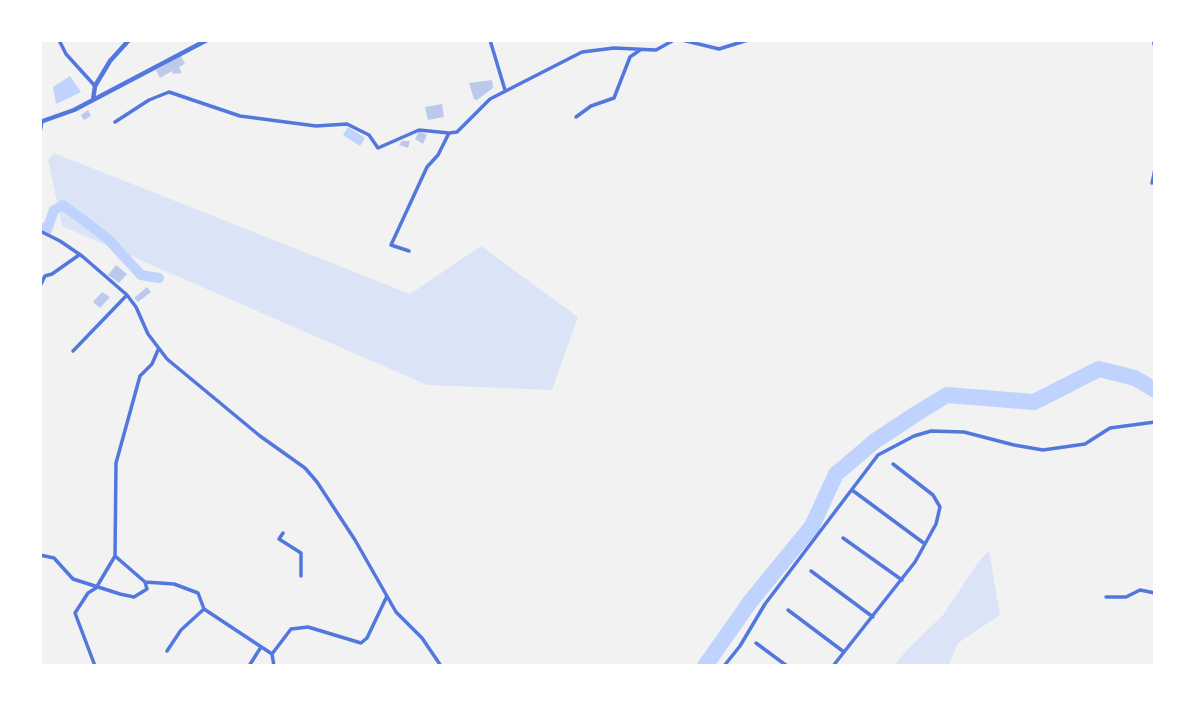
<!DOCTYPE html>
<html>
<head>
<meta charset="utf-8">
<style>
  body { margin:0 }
  #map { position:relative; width:1195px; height:706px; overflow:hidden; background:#f2f2f2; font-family:Lora,serif }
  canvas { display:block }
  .frame { position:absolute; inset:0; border:42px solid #fff; pointer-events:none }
</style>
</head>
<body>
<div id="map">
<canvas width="1195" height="706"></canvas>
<div class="frame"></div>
</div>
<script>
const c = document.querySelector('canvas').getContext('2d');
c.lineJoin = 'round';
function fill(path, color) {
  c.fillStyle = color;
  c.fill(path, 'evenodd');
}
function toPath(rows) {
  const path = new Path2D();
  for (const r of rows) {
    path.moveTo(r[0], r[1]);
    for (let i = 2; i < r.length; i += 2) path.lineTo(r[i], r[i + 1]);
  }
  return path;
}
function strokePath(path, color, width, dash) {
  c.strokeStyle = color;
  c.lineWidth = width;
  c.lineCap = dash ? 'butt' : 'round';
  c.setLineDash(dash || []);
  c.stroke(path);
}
fill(toPath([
  [54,153,410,294,481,246,578,317,552,390,427,385,62,226,48,160],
  [989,550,1000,615,958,643,948,666,894,666,906,651,943,615,977,564]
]), '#dbe4f7');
fill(toPath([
  [70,76,81,92,56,104,53,87],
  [348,127,365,138,360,146,343,135]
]), '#bfd3fe');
strokePath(toPath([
  [40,227,47,230,54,210,63,205,107,238,141,275,159,278]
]), '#bfd3fe', 10);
strokePath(toPath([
  [705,666,750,602,812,526,836,474,875,441,919,412,947,395,1034,402,1099,369,1135,378,1155,390]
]), '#bfd3fe', 16);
fill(toPath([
  [181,56,185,64,179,67,182,73,173,74,172,71,160,78,156,70],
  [492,80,493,88,477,100,474,99,469,83],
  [442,104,444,117,428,120,425,107],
  [88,110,91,116,84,120,81,115],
  [419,131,427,135,423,144,415,139],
  [402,141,410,141,408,148,399,145],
  [116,265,127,274,119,283,108,275],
  [147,287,151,292,138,302,134,298],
  [102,292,110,297,100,308,93,302]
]), '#bdc9ec');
strokePath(toPath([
  [59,40,66,54,95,86],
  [490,40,505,90],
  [682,40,719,49,748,40],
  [1153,40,1155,47],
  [576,117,591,106,614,98,630,57,640,50],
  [115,122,149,100,169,92,240,116,316,126,347,124,369,135,378,148,419,130,449,133,457,132,490,99,582,52,614,48,656,50,674,40],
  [40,133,42,121],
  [1152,183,1155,169],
  [40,231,60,241,82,256,127,295,136,307,148,334,167,359,260,436,305,468,317,482,355,540,396,612,422,638,441,666],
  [409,251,391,245,427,167,438,155,449,133],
  [40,286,45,276,52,274,79,255],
  [158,350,152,364,140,376,116,463,115,556,145,582,174,584,198,593,204,609,272,654,291,629,308,627,361,643,367,638,387,596],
  [73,351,127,295],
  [852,490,925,544],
  [283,533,279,539,301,553,301,576],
  [843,538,902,580],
  [40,555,54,558,73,579,120,594,134,597,147,589,145,582],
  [811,571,873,617],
  [1106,597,1126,597,1140,590,1155,593],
  [788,610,844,652],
  [756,643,787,666],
  [167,651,181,630,204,609],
  [272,654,274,666],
  [95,666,75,613,88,593,96,588,115,556],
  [249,666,261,647],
  [724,666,740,646,765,604,878,455,914,436,931,431,964,432,1014,445,1043,450,1085,444,1110,428,1155,422],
  [833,666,915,562,936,524,940,507,933,495,893,464]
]), '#5277de', 3.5);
strokePath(toPath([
  [93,100,95,86,110,61,129,40],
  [40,122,74,110,207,40]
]), '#5277de', 4.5);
</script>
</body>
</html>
